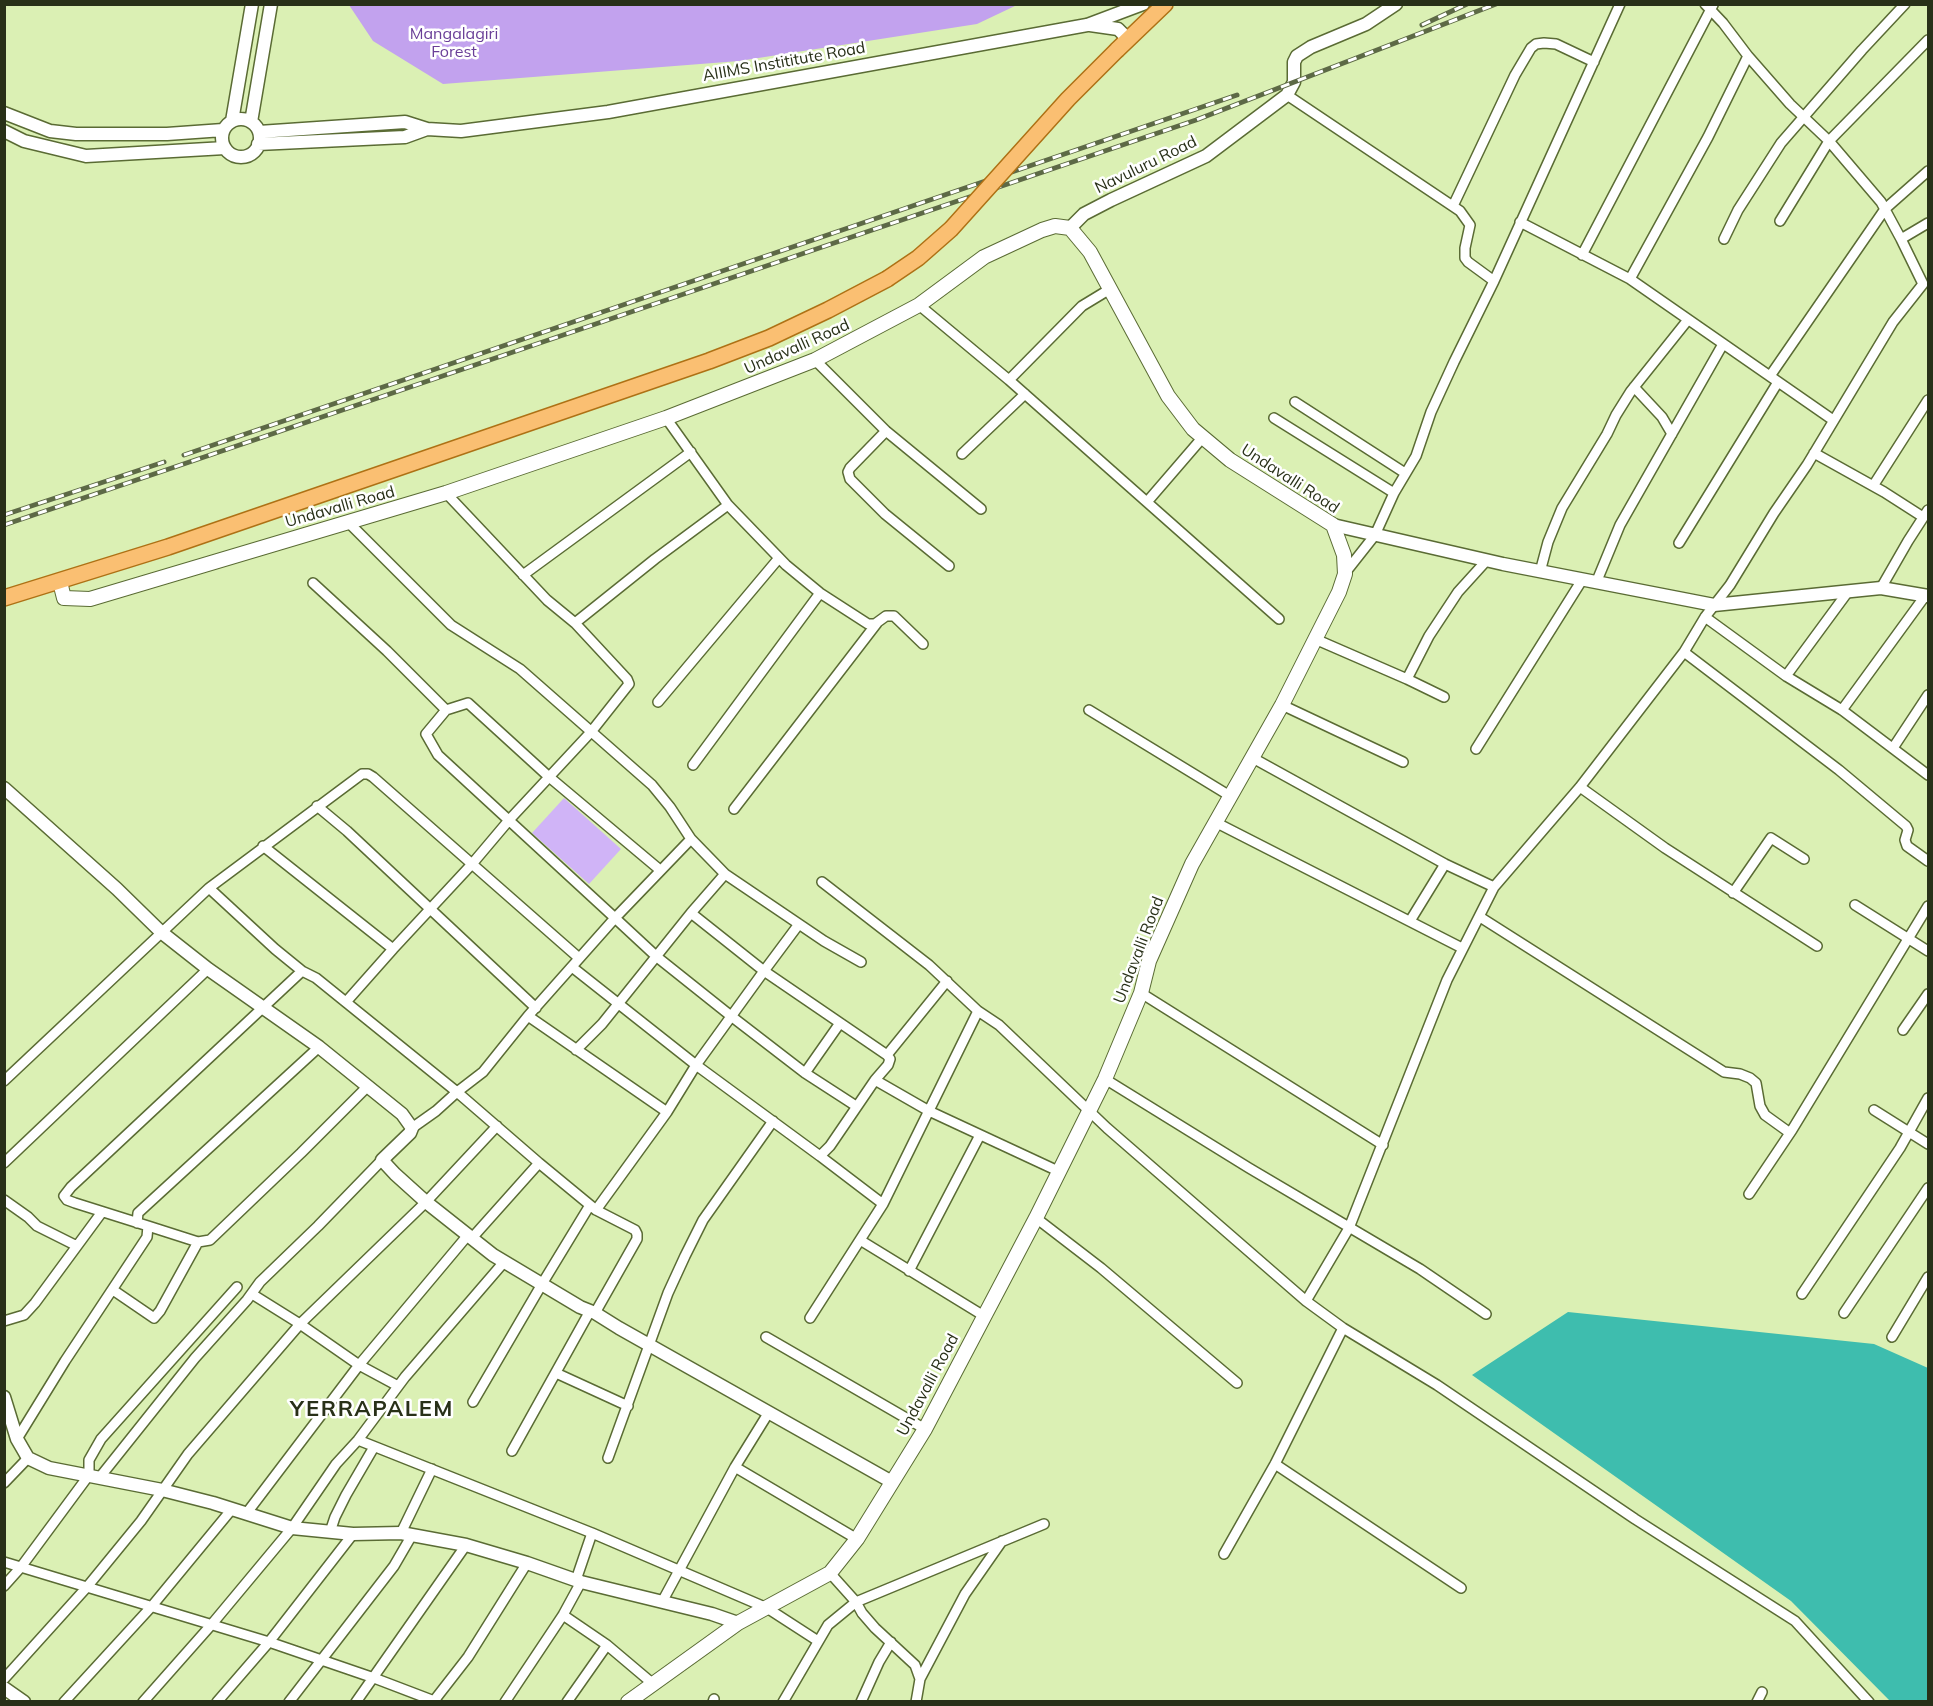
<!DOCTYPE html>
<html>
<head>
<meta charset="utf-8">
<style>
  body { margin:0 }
  #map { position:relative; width:1933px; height:1706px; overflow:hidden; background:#dbf0b4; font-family:Mulish,sans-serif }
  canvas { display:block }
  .frame { position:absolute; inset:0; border:6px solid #283018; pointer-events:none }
</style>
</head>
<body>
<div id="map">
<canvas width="1933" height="1706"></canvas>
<div class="frame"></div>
</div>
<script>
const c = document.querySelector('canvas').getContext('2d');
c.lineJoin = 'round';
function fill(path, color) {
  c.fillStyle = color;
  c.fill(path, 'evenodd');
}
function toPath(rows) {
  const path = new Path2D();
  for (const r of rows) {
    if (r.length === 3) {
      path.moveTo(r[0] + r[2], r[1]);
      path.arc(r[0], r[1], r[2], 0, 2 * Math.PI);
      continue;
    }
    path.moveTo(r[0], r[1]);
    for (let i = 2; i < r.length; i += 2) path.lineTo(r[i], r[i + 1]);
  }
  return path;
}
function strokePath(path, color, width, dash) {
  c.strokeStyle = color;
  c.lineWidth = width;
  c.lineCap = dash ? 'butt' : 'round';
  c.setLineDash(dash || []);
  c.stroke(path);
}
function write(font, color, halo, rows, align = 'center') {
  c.font = font + ' Mulish,sans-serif';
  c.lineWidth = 5;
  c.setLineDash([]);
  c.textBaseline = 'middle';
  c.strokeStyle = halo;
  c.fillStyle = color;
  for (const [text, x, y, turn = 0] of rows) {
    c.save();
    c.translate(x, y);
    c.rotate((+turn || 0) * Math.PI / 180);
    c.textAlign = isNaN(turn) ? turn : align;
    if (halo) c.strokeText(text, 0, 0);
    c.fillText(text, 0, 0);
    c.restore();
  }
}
fill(toPath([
  [564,798,621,849,589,884,532,833]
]), '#d0b4f7');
fill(toPath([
  [349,5,1017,5,977,24,739,61,443,84,373,41]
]), '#c2a2ee');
fill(toPath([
  [1568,1312,1874,1344,1928,1368,1928,1701,1890,1701,1791,1601,1472,1375]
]), '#3ebdae');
const minor = toPath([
  [1705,4,1723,23,1748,56,1790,104,1829,141,1881,202,1901,239,1923,284,1893,322,1807,465,1774,513,1730,585,1705,617,1684,652,1839,770,1906,826,1908,830,1905,840,1907,846,1928,861],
  [1287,95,1460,211,1470,225,1465,248,1465,258,1468,262,1494,281],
  [1453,206,1515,75,1531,48,1536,44,1544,43,1556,44,1594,62],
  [1780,221,1829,141,1928,40],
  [1520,222,1630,279,1833,420],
  [1724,239,1738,210,1781,143,1862,50,1905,4],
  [1901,239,1928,223],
  [1582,255,1713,5],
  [1630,279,1708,137,1748,56],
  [919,305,1009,380,1279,619],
  [815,360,886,431,981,509],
  [1770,376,1885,209,1928,171],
  [1009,380,1082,306,1110,289],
  [1634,387,1662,417,1672,434],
  [1295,402,1405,473],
  [666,418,728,505,786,565,820,593,868,624,875,624,886,616,894,616,923,644],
  [1274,418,1394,493],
  [886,431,850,468,848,472,850,479,885,514,949,566],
  [1814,453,1884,492,1923,517],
  [962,454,1025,394],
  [1873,486,1928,400],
  [1147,502,1203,437],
  [349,523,451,625,520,669,652,785,670,807,691,839,725,874,691,913,764,971,799,924],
  [1679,543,1778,382],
  [1540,572,1548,542,1562,508,1607,434,1616,415,1631,391,1687,321],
  [1345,573,1375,535,1394,493,1416,456,1431,412,1454,362,1494,281,1620,4],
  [523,575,691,452],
  [313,583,387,651,446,710],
  [1596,583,1620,525,1723,344],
  [1881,588,1908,541,1928,510],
  [1705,617,1786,676,1842,710,1928,775],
  [575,623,655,559,728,505],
  [1315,639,1407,679,1444,697],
  [1786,676,1847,593],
  [1407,679,1429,636,1458,592,1487,560],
  [658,702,779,558],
  [1282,705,1403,762],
  [1089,710,1230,796],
  [1842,710,1925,596],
  [1893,748,1928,695],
  [1476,749,1582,580],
  [1251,757,1445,864,1494,887],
  [693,765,820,593],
  [1580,787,1665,848,1817,946],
  [317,806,347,831,536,1008],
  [734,809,877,623],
  [1215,822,1462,948],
  [263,846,393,949],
  [660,870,548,776,468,703,446,710,426,734,438,755,615,918,691,839],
  [725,874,824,941,861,962],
  [822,882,929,965,978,1011,999,1025,1107,1128,1306,1301,1343,1328,1437,1385,1635,1519,1795,1621,1869,1702],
  [209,888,275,949,302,971],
  [1733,893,1771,838,1804,859],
  [1855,905,1928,951],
  [1480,917,1724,1072,1740,1074,1750,1078,1756,1083,1760,1106,1765,1115,1790,1133],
  [1410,921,1445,864],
  [572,967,696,1065,820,1156,830,1146,875,1080,929,1111,1058,1171],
  [1141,993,1383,1145],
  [346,1002,393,949,472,864,510,819,591,732,629,684,627,679,575,623,547,600,446,493],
  [528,1016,667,1112],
  [1903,1030,1928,994],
  [576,1050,602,1024,691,913],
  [887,1055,947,981],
  [805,1073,840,1023],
  [1105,1079,1249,1168,1420,1269,1486,1314],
  [4,1081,209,888,362,774,368,774,373,777,579,958],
  [1874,1110,1928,1144],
  [412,1128,436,1111,457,1092,539,1163,596,1210,635,1230,637,1234,637,1239,595,1313],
  [820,1156,883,1204],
  [4,1163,208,969],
  [1749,1194,1792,1130,1928,906],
  [4,1200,28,1217,37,1226,77,1246],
  [596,1210,667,1112,696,1065,764,971,887,1055,890,1059,888,1065,875,1080],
  [1036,1218,1101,1268,1237,1383],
  [137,1223,138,1213,319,1047],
  [148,1226,198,1242,210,1240,301,1153,367,1087],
  [472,1238,539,1163],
  [860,1240,984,1316],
  [909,1271,980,1135],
  [113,1290,154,1318,160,1311,198,1242],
  [252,1294,300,1324,359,1365,398,1386],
  [1802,1294,1900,1148,1928,1098],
  [1306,1301,1349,1228,1447,980,1494,887,1580,787,1684,652],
  [1844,1313,1928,1188],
  [810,1318,883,1204,978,1011],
  [4,1321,24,1315,35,1303,102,1212],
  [766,1337,925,1429],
  [1892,1337,1928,1277],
  [556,1373,628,1406],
  [473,1402,542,1284,590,1205],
  [17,1439,65,1361,147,1237,148,1226,75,1203,67,1200,64,1196,71,1187,302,971,316,978,457,1092,483,1072,528,1016,615,918,657,957,731,1016,805,1073,856,1106],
  [358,1440,592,1533,767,1608,818,1641],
  [512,1451,590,1311],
  [608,1458,668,1293,685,1256,703,1220,773,1121],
  [1275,1464,1461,1588],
  [735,1467,857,1539],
  [100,1477,195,1358,247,1300,260,1282,318,1226,382,1160],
  [4,1483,28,1458],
  [246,1514,359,1365,468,1235],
  [330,1532,335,1517,346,1495,374,1447],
  [401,1533,432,1469],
  [1224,1554,1275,1464,1343,1328],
  [4,1562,269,1642,374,1678,437,1702],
  [830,1573,856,1602,862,1613,875,1628,915,1665,920,1679,916,1702],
  [576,1580,592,1533],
  [4,1586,21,1567,89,1475,89,1460,101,1439,237,1287],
  [662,1602,735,1467,769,1412],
  [563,1615,607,1645,652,1683],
  [4,1679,87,1587,141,1521,188,1454,300,1324,426,1202,497,1126],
  [920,1679,965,1594,1002,1541],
  [64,1702,152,1606,232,1509],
  [143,1702,212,1624,292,1528,336,1464,358,1440,405,1377,504,1262],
  [217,1702,269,1642,353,1534],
  [289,1702,394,1566,412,1535],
  [356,1702,466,1545],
  [433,1702,468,1657,527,1563],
  [505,1702,563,1615,581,1582],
  [567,1702,607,1645],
  [713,1702,714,1699],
  [783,1702,828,1625,856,1602,1044,1524],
  [861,1702,879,1662,891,1642],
  [1757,1702,1762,1692]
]);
const tertiary = toPath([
  [1090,25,1118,29,1125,36,1124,41],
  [4,113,50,131,76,134,167,134,223,130],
  [241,138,19],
  [232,121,252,4],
  [251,122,271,4],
  [4,131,24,141,86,156,225,148],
  [259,132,405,122,427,129,461,131,608,112,1087,25,1143,4],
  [258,144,405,137,427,129],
  [1070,228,1084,214,1111,200,1206,156,1287,95,1294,82,1294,62,1297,56,1311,47,1366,24,1396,4],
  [1333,525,1503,564,1714,605,1881,588,1928,596],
  [4,788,117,889,161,932,208,969,319,1047,402,1114,412,1128,410,1133,382,1160,395,1174,426,1202,493,1255,580,1307,595,1313,619,1328,892,1482],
  [4,1397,17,1439,28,1458,49,1468,162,1490,213,1503,292,1528,353,1534,401,1533,466,1545,527,1563,581,1582,712,1614,738,1623],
  [4,1688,24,1702]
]);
const secondary = toPath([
  [60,582,64,598,90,599,446,493,666,418,815,360,919,305,984,257,1042,230,1055,226,1070,228,1090,252,1168,396,1193,429,1230,460,1333,525,1344,555,1345,574,1339,592,1282,705,1192,864,1149,961,1141,993,1105,1079,1036,1218,925,1429,857,1539,830,1573,738,1623,628,1702]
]);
const primary = toPath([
  [1117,50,1165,4],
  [4,598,168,547,709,361,769,338,828,310,887,279]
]);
strokePath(minor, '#5a6b34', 12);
strokePath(tertiary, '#5a6b34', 15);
strokePath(secondary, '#5a6b34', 16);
strokePath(primary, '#ae7115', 18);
strokePath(minor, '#fff', 9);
strokePath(tertiary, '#fff', 12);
strokePath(secondary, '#fff', 14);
strokePath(primary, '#fabf72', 15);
const rail = toPath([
  [1422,25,1467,4],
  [184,455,1237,95],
  [4,515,164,462],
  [4,525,1196,120,1496,4]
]);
strokePath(rail, '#5d6946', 5);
strokePath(rail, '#fff', 3, [9]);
const primaryBridge = toPath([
  [887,279,918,258,951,229,1068,99,1117,50]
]);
strokePath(primaryBridge, '#ae7115', 18, []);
strokePath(primaryBridge, '#fabf72', 15);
write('16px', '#693e97', '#fff', [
  ["Mangalagiri",454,34],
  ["Forest",454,52]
]);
write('16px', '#283018', '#fff', [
  ["AIIIMS Instititute Road",784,62,-10],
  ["Navuluru Road",1146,165,-26],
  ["Undavalli Road",797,347,-24],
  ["Undavalli Road",1290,479,33],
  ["Undavalli Road",340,507,-16],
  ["Undavalli Road",1139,950,-69],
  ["Undavalli Road",928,1385,-62]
]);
c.letterSpacing = '1.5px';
write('bold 22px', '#283018', '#fff', [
  ["YERRAPALEM",372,1409]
]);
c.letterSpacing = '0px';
</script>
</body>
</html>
